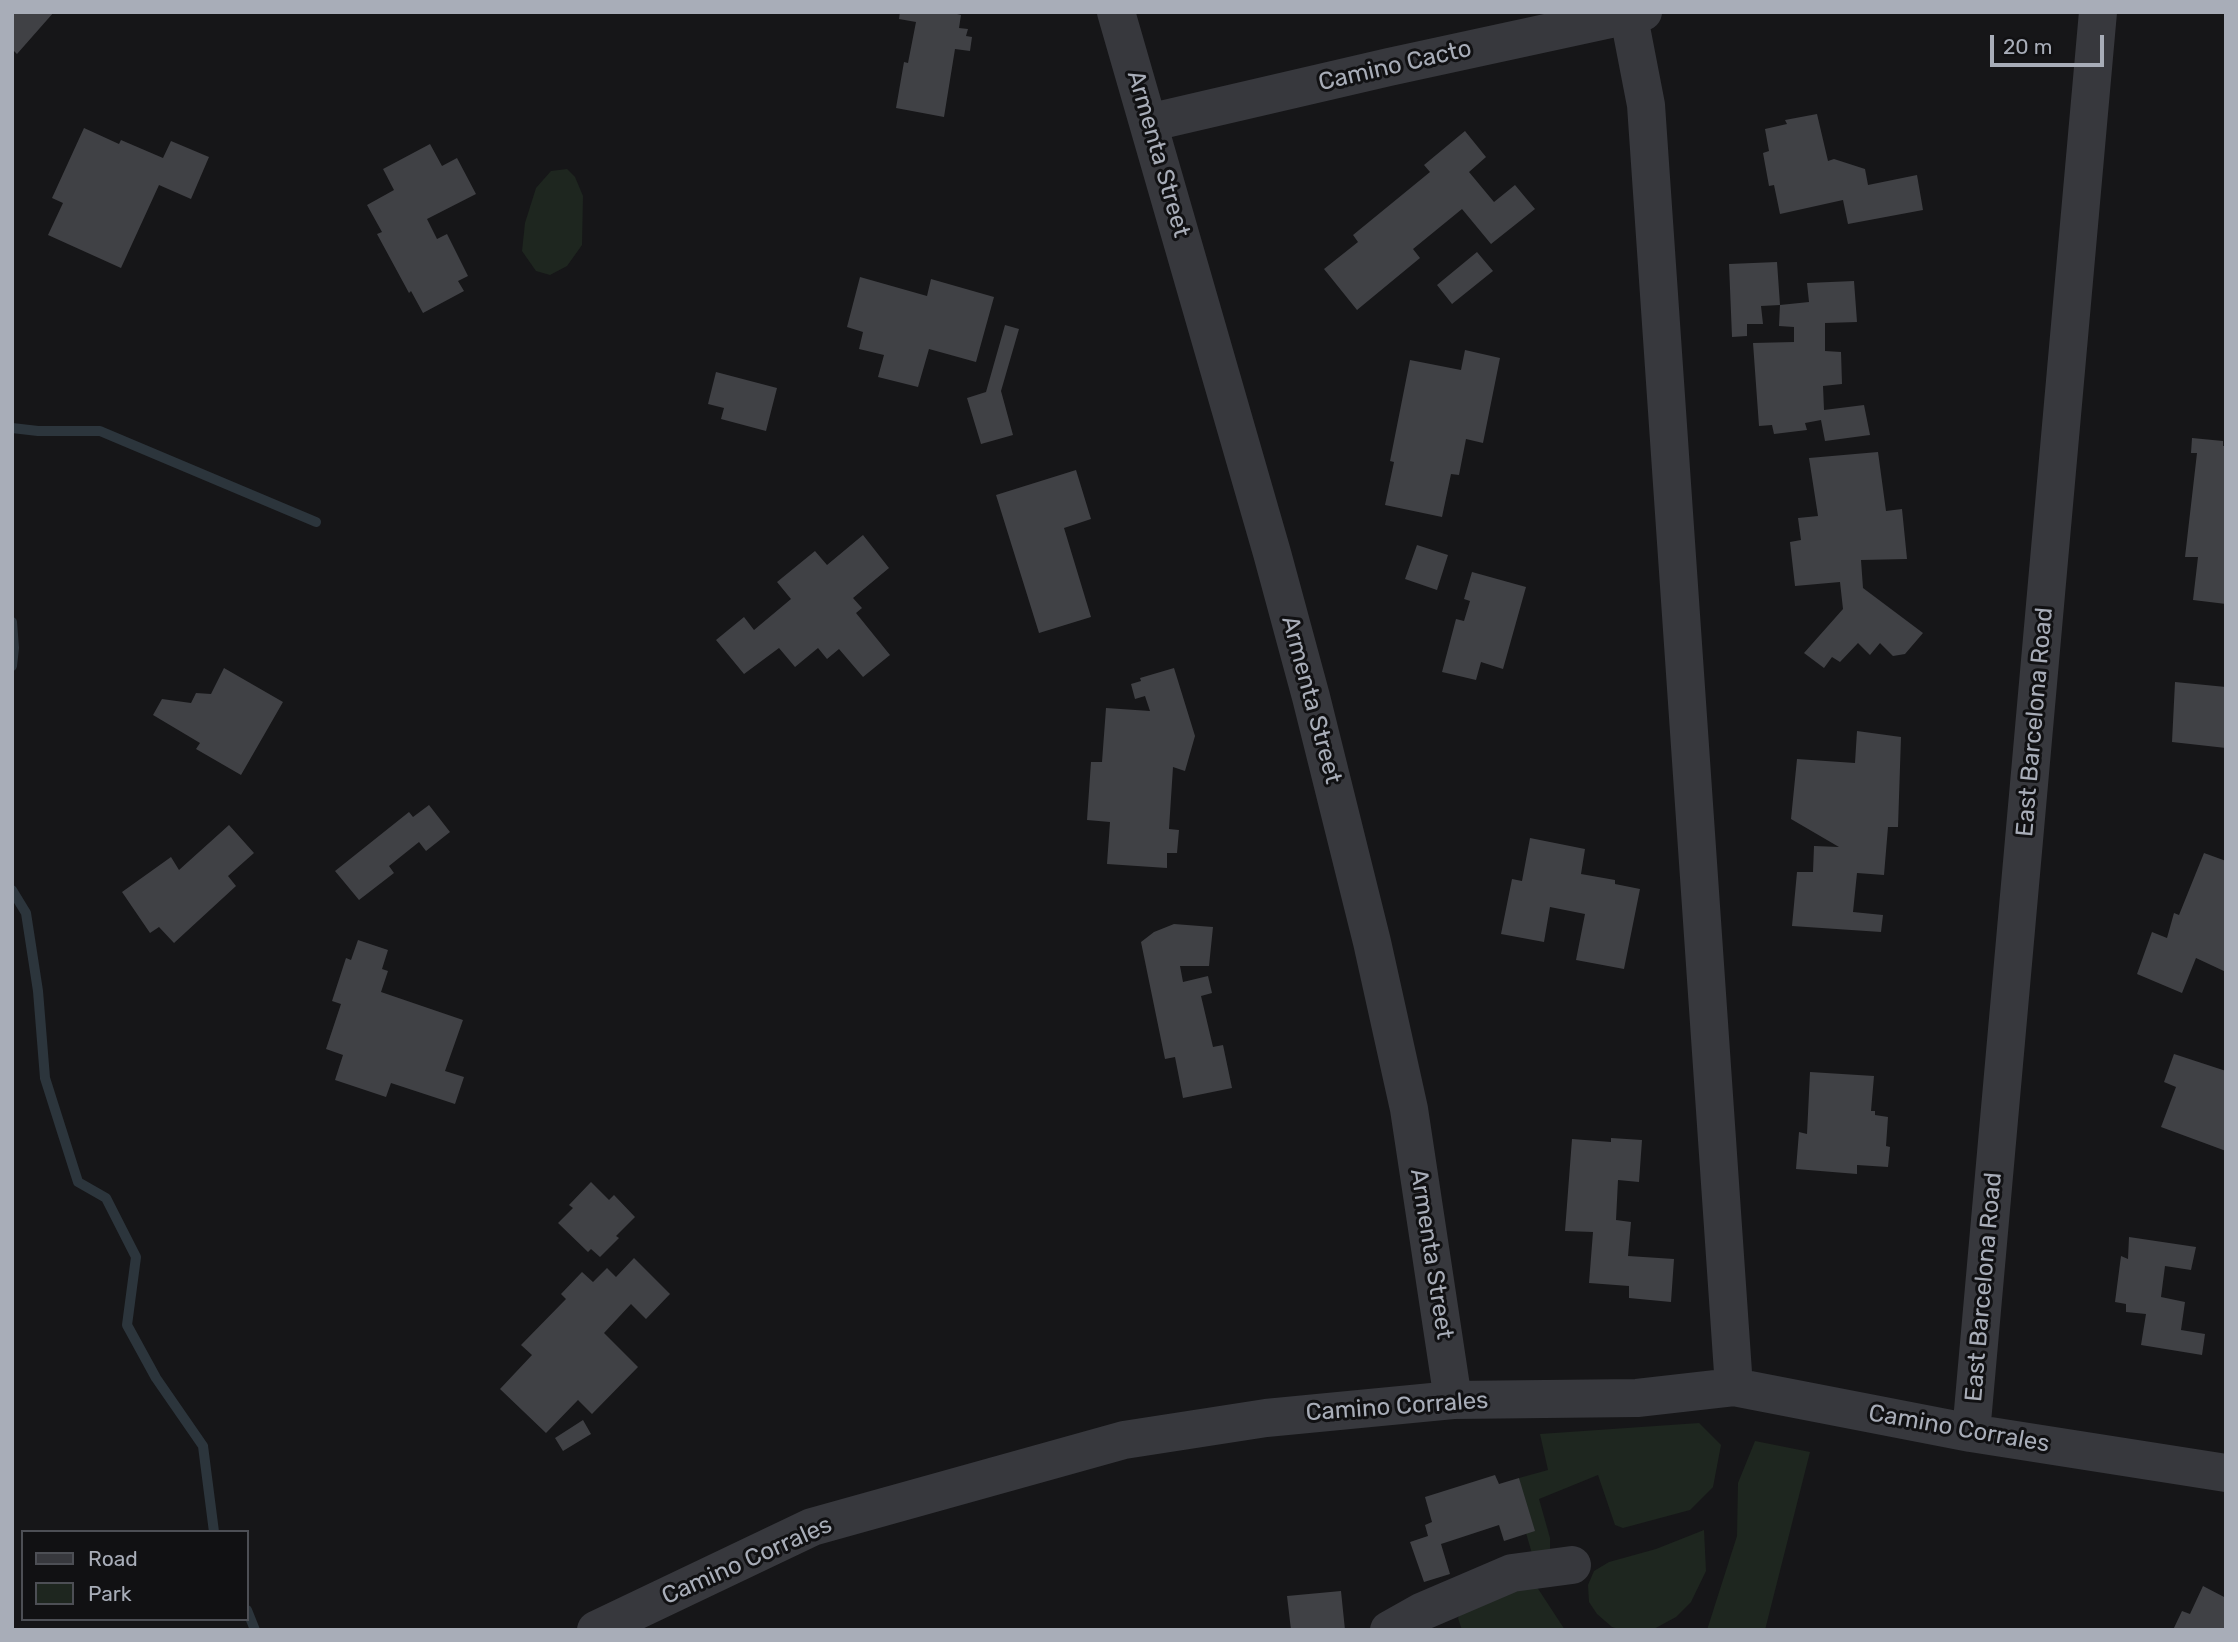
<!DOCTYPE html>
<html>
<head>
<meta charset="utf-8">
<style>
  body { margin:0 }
  #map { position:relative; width:2238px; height:1642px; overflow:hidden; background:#161618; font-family:Rubik,sans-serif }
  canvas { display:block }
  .frame { position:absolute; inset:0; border:14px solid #a8adb8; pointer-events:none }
  .legend { position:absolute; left:21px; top:1530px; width:228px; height:91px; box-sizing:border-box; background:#111113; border:2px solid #4d4f55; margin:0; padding:9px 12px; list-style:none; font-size:21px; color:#a8adb8 }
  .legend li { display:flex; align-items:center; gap:14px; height:35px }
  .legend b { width:35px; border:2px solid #4d4f55 }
  .scale { position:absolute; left:1990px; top:35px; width:114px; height:32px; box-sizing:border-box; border:4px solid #a8adb8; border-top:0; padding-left:9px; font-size:21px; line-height:24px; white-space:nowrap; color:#a8adb8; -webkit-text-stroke:5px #111113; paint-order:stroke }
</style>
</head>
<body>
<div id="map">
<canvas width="2238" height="1642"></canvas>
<div class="frame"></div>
<ul class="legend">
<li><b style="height:9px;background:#37383d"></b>Road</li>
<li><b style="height:19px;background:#1e261f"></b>Park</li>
</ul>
<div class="scale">20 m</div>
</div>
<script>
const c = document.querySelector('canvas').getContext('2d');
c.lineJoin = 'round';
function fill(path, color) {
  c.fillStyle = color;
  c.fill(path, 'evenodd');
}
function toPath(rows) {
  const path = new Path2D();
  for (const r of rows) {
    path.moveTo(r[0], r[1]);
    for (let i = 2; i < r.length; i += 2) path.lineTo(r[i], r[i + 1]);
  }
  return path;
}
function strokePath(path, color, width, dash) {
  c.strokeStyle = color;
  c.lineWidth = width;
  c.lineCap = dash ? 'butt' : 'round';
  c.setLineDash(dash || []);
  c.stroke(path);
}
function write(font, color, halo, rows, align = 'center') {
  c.font = font + ' Rubik,sans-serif';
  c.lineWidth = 6;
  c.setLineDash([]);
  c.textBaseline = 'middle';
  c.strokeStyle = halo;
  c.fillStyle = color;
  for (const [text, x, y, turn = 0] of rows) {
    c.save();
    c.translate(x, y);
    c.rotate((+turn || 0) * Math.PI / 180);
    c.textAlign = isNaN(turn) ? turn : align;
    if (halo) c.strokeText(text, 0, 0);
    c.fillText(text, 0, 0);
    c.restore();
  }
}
fill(toPath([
  [567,169,575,177,583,196,582,245,567,266,550,275,536,271,522,251,525,223,536,188,551,171],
  [1699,1423,1721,1445,1713,1487,1690,1510,1623,1528,1615,1525,1598,1475,1539,1499,1550,1538,1550,1552,1533,1557,1526,1533,1519,1478,1548,1470,1540,1434],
  [1755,1441,1810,1452,1765,1630,1707,1630,1737,1536,1738,1483],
  [1704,1530,1706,1571,1691,1602,1676,1617,1652,1630,1622,1630,1612,1627,1597,1614,1589,1602,1588,1585,1594,1571,1609,1562,1656,1549],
  [1533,1581,1565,1630,1462,1630,1458,1618,1466,1603]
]), '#1e261f');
strokePath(toPath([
  [12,428,38,431,100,431,316,522],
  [12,622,14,648,12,666],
  [12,890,26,913,38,991,45,1078,78,1182,106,1198,136,1257,127,1325,156,1378,203,1446,214,1532],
  [247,1610,255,1630]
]), '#2c353c', 10);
fill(toPath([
  [12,12,54,12,17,54,12,49],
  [900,12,949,12,961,15,959,28,968,29,966,36,972,37,970,51,955,49,944,117,896,108,904,62,908,63,916,22,899,19],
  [1817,114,1828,161,1834,159,1865,169,1868,185,1917,175,1923,210,1848,224,1843,200,1780,214,1774,185,1769,186,1763,153,1769,151,1765,129,1787,124,1785,120],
  [84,128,119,144,121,140,163,158,171,141,209,157,191,199,159,185,121,268,48,235,63,203,52,198],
  [1465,131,1486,157,1469,172,1494,202,1515,185,1535,209,1491,244,1462,209,1413,249,1420,258,1357,310,1324,269,1358,242,1353,235,1430,172,1424,165],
  [430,144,442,166,457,158,476,194,427,219,437,239,447,234,468,276,458,281,464,291,423,313,411,291,409,293,377,234,382,232,367,205,394,190,383,169],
  [1477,252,1493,271,1452,304,1437,285],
  [1777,262,1780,305,1809,302,1807,283,1854,281,1857,322,1825,323,1825,351,1841,352,1842,384,1823,386,1824,410,1864,405,1870,435,1825,441,1821,420,1805,423,1807,430,1774,434,1772,425,1759,426,1753,343,1794,342,1794,327,1779,326,1780,305,1761,306,1763,324,1747,324,1747,336,1732,337,1729,264],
  [860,277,927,296,931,279,994,297,976,362,929,349,918,387,878,377,884,355,859,349,863,332,847,327],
  [1005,325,1019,329,1001,391,1013,435,981,444,967,398,986,392],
  [1465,350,1500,358,1483,443,1466,439,1459,475,1451,474,1442,517,1385,505,1394,462,1390,461,1410,360,1461,370],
  [716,372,777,388,766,431,721,419,724,408,708,404],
  [2192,438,2223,441,2223,446,2226,446,2226,604,2193,600,2198,557,2185,557,2197,453,2191,453],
  [1878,452,1886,511,1902,509,1907,559,1861,560,1863,588,1923,633,1905,654,1893,656,1880,643,1870,655,1858,643,1840,662,1832,657,1824,668,1804,653,1843,609,1840,582,1795,586,1790,542,1801,540,1798,518,1818,516,1809,458],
  [1076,470,1091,519,1064,528,1091,617,1039,633,996,495],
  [863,535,889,568,853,598,862,608,856,613,890,655,863,677,839,649,827,659,818,648,795,667,779,648,744,674,716,640,744,617,754,630,791,599,777,582,815,551,827,565],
  [1417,545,1448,555,1437,590,1405,579],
  [1472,572,1526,587,1503,669,1481,662,1476,680,1442,672,1456,619,1464,621,1470,601,1464,599],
  [224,668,283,702,241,775,196,749,200,743,153,715,162,699,191,703,196,693,211,694],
  [1174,668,1195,736,1185,771,1173,767,1169,829,1179,830,1177,853,1167,853,1167,868,1107,864,1110,822,1087,820,1091,762,1102,762,1106,708,1150,711,1145,696,1135,699,1131,684,1141,681,1140,678],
  [2175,682,2226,687,2226,748,2172,742],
  [1857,731,1901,737,1898,827,1888,827,1884,875,1857,873,1853,912,1883,915,1881,932,1792,926,1797,872,1813,872,1814,846,1839,847,1791,819,1797,759,1855,763],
  [429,805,450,832,426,851,419,842,389,866,394,873,359,900,335,871,409,812,413,817],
  [229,825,254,853,228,876,236,886,174,943,159,927,150,933,122,892,171,857,179,870],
  [1530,838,1585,849,1581,874,1615,880,1615,884,1640,889,1624,969,1576,960,1585,914,1550,907,1544,942,1501,934,1512,879,1522,881],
  [2204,853,2226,861,2226,972,2196,958,2182,993,2137,974,2152,932,2167,938,2174,913,2179,915],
  [1174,924,1213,927,1209,966,1180,966,1183,982,1208,976,1212,993,1201,996,1213,1047,1223,1045,1232,1088,1183,1098,1175,1057,1165,1059,1141,942,1154,932],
  [358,940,388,950,382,969,388,971,381,992,463,1020,445,1071,464,1077,455,1104,391,1083,386,1097,335,1080,343,1055,326,1049,341,1004,332,1001,346,958,351,960],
  [2174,1054,2226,1071,2226,1151,2161,1127,2176,1087,2164,1082],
  [1810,1072,1874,1076,1871,1111,1875,1111,1875,1115,1888,1117,1886,1146,1890,1147,1888,1167,1857,1165,1857,1174,1796,1169,1799,1132,1807,1134],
  [1611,1138,1642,1140,1639,1182,1618,1180,1616,1220,1631,1222,1628,1256,1674,1259,1671,1302,1629,1298,1629,1286,1589,1283,1593,1232,1565,1231,1572,1139,1611,1142],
  [591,1182,609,1200,614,1195,635,1217,616,1236,619,1238,600,1257,591,1249,588,1252,558,1223,573,1208,569,1205],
  [2129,1237,2196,1247,2191,1270,2165,1266,2161,1297,2185,1302,2181,1330,2205,1334,2202,1355,2141,1345,2146,1314,2126,1312,2126,1304,2115,1302,2121,1256,2128,1259],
  [634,1258,670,1294,646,1319,631,1304,604,1333,638,1367,592,1414,578,1400,546,1433,500,1389,532,1355,521,1345,566,1299,561,1294,582,1272,593,1282,607,1268,616,1277],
  [583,1420,591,1434,563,1451,555,1438],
  [1495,1475,1499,1484,1519,1478,1535,1531,1504,1541,1499,1525,1441,1544,1450,1574,1424,1582,1410,1542,1428,1536,1425,1525,1432,1522,1425,1497],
  [2203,1586,2226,1598,2226,1630,2173,1630,2182,1611,2190,1614],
  [1341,1591,1345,1630,1291,1630,1287,1596]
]), '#404145');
strokePath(toPath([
  [1116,12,1272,553,1311,697,1372,942,1409,1109,1453,1400],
  [1628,12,1646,105,1734,1387],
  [1148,123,1389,67,1643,12],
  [1971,1433,2098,12],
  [596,1630,812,1527,1124,1440,1266,1418,1453,1400,1637,1398,1734,1387,1971,1433,2226,1473],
  [1389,1630,1421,1612,1512,1573,1572,1565]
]), '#37383d', 38);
write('24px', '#a8adb8', '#111113', [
  ["Camino Cacto",1395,66,-13],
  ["Armenta Street",1158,154,74],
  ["Armenta Street",1311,700,75],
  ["East Barcelona Road",2035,722,-85],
  ["Armenta Street",1431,1254,81],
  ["East Barcelona Road",1984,1287,-85],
  ["Camino Corrales",1397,1407,-4],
  ["Camino Corrales",1959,1429,10],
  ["Camino Corrales",747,1561,-24]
]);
</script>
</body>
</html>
